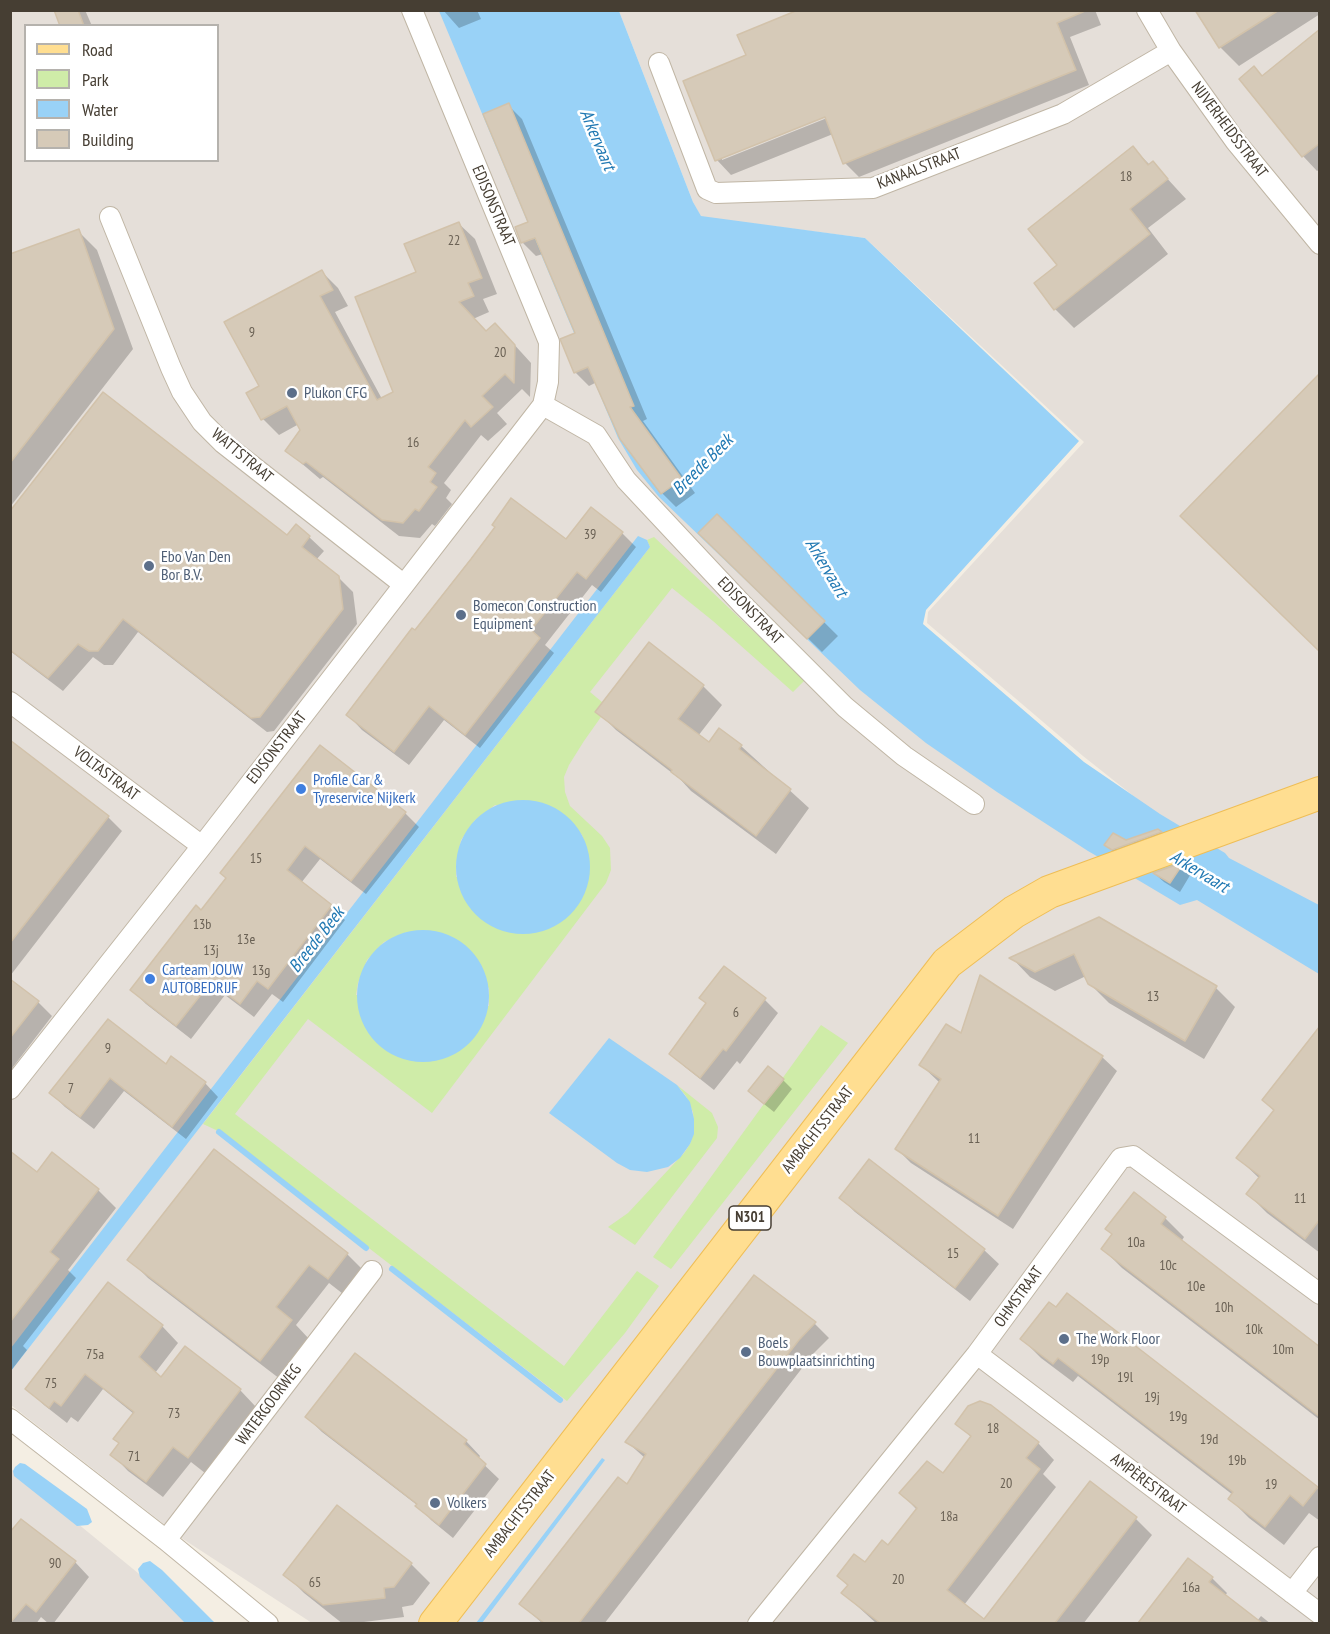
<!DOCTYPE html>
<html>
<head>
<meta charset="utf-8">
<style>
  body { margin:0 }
  #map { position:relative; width:1330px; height:1634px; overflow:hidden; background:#f4eee3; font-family:"PT Sans Narrow",sans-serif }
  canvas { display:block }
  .frame { position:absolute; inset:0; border:12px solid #463e33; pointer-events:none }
  .legend { position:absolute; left:24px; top:24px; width:195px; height:138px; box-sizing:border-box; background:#fff; border:2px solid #b5b2ad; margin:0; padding:8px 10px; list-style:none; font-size:18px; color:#463e33 }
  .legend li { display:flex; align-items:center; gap:12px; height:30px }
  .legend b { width:30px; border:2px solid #b5b2ad }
</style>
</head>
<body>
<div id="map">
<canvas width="1330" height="1634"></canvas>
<div class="frame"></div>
<ul class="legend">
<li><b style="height:8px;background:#ffde91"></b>Road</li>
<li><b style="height:16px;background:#cfeca8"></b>Park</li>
<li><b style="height:16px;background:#99d2f7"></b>Water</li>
<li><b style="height:16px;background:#d6cab8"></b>Building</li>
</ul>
</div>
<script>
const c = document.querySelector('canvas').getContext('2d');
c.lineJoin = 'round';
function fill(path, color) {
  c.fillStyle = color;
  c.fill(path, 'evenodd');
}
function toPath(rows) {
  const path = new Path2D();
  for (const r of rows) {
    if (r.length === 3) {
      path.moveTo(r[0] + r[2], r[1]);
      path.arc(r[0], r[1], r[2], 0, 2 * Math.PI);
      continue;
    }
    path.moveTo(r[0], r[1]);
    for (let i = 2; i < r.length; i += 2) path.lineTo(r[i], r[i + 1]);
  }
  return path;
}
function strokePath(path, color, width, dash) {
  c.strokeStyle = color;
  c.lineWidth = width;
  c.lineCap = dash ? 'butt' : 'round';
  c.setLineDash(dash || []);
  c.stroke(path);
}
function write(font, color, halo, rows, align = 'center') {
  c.font = font + ' "PT Sans Narrow",sans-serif';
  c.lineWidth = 5;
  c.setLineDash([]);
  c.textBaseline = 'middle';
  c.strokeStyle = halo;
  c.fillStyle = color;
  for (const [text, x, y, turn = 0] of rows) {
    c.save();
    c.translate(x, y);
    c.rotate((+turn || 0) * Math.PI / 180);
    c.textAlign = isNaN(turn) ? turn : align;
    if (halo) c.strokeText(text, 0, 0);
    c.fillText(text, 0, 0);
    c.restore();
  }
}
fill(toPath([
  [10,11,479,11,681,491,1170,825,1083,756,927,623,928,612,1084,442,865,238,701,217,693,202,619,11,1319,11,1319,913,1201,842,1319,959,1319,1623,312,1623,183,1539,11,1405],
  [26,26,218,26,218,160,26,160],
  [11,1469,199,1623,11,1623]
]), '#e5dfd9');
fill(toPath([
  [654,537,805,680,793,692,713,621,672,588,590,692,608,707,584,741,569,765,564,777,565,792,570,806,602,836,610,848,611,870,606,883,432,1113,308,1019,235,1114,564,1366,637,1271,659,1286,625,1333,567,1401,216,1130,203,1124,650,547,647,540],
  [495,805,566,816,582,835,589,858,456,877,456,864,461,840,475,820],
  [407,932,489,988,489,1006,356,995,358,983,367,960,384,942],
  [821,1025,848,1043,671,1269,653,1257],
  [677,1085,712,1113,718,1127,717,1138,635,1245,608,1227,628,1213,684,1153,690,1144,694,1127,693,1112,686,1096]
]), '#cfeca8');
fill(toPath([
  [439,11,619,11,693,202,701,216,865,238,1079,441,926,610,923,624,1084,762,1160,814,1225,853,1229,858,1319,905,1319,974,1197,900,1180,905,1138,880,1088,851,997,792,926,743,860,690,659,497,637,470,618,438],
  [638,536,647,540,650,547,11,1371,11,1348],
  [523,867,67],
  [423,996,66],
  [609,1038,677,1085,690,1102,694,1119,694,1134,690,1144,680,1158,668,1167,647,1172,630,1170,617,1163,549,1113],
  [602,1458,605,1460,482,1623,476,1623],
  [20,1463,25,1464,87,1509,92,1522,88,1525,77,1526,14,1476,13,1471,15,1467],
  [150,1561,162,1570,215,1623,185,1623,140,1577,138,1569,143,1563]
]), '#99d2f7');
fill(toPath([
  [55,10,85,10,92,26,61,26],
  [443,10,477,10,481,19,459,28],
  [802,10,1095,10,1101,25,1070,37,1089,85,859,177,845,163,833,134,731,175,717,160,747,56],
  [831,113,832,116,722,160,722,157],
  [1197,10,1320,10,1320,14,1239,66,1220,47],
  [1320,32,1320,169,1317,171,1303,156,1263,77],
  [508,105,522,119,647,419,643,421,695,493,676,507,662,493,621,438,597,382,589,386,575,372,577,334,543,254,536,256,523,243,517,228,530,223],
  [1133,148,1150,165,1153,163,1186,199,1148,228,1168,254,1074,328,1055,309,1059,266],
  [458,223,475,239,497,294,483,299,489,312,473,319,487,333,511,341,531,363,530,397,522,389,497,413,507,424,488,441,481,435,444,483,451,490,446,498,452,504,435,526,432,524,420,538,399,536,323,477,320,479,287,451,302,430,299,424,279,435,263,419,261,386,322,272,338,288,348,306,335,312,382,399,395,393,418,273],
  [78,231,97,250,133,349,10,507,10,255],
  [10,514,287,537,309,537,324,551,316,560,338,577,353,592,357,624,274,731,267,732,138,632,113,665,104,665,93,657,63,691,10,651],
  [717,516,838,636,822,652,700,533],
  [496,527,566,541,622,533,636,547,601,592,592,585,545,645,554,653,480,748,444,720,409,765,362,730,348,715],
  [649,645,703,686,722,705,698,736,710,744,741,746,809,808,776,854,691,791,680,779,616,730,597,711],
  [10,742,108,817,122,831,10,976],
  [405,813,419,827,366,894,320,859,301,883,331,906,345,920,283,1002,272,994,254,1017,225,995,191,1039,146,1004,132,990,202,912,227,879,222,873],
  [1158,831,1169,840,1115,853,1106,845,1125,842],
  [1133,840,1134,843,1117,849,1117,846],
  [1183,864,1192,872,1180,892,1164,882,1155,874],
  [1099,919,1216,988,1235,1007,1204,1059,1109,1003,1089,983,1086,976,1055,991,1030,977,1012,958],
  [724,968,765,1000,778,1013,740,1064,737,1061,714,1090,685,1067,671,1054,707,1003],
  [981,977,1102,1057,1117,1071,1013,1229,911,1163,897,1149,940,1083,921,1065,961,1035],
  [10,981,38,1002,52,1016,10,1071],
  [108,1021,167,1066,171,1058,205,1083,218,1097,186,1139,124,1091,94,1129,65,1107,51,1093],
  [1320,1036,1320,1253,1267,1213,1248,1194,1260,1179,1238,1158,1274,1111,1264,1100],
  [783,1080,792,1089,774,1112,759,1100],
  [10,1153,38,1174,98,1190,116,1208,68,1270,76,1278,23,1346,27,1350,10,1372],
  [870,1161,984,1250,999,1264,970,1301,855,1212,841,1198],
  [1165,1218,1184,1237,1181,1242,1320,1349,1320,1420,1122,1268,1103,1249,1113,1235,1107,1229],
  [347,1254,366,1273,347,1297,329,1283,296,1325,310,1340,280,1379,148,1278,129,1259],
  [754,1277,815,1324,829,1338,813,1354,604,1624,543,1624,521,1604,628,1486,645,1458,627,1442],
  [109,1284,162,1326,178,1343,155,1373,162,1379,240,1390,256,1407,205,1473,191,1462,163,1497,128,1471,112,1454,121,1444,134,1414,103,1389,78,1422,71,1417,67,1423,44,1405,27,1389],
  [1022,1339,1317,1488,1320,1491,1320,1521,1309,1513,1284,1545,1249,1518,1230,1499,1233,1495,1078,1376,1073,1382,1041,1358],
  [355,1355,466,1441,480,1456,478,1459,499,1479,453,1538,431,1520,417,1505,322,1432,307,1417],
  [991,1406,1038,1443,1054,1460,1043,1474,1056,1487,964,1605,984,1621,1090,1484,1136,1519,1152,1535,1083,1624,877,1624,843,1593,848,1586,839,1576,865,1564,888,1547,917,1510,901,1493,943,1475,972,1438,957,1423],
  [10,1534,75,1562,89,1577,53,1624,49,1624,41,1617,36,1624,10,1624],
  [1188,1560,1212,1578,1227,1593,1225,1596,1257,1621,1261,1616,1271,1624,1140,1624],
  [411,1564,430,1583,413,1605,402,1607,404,1617,348,1624,343,1624,304,1593,285,1574]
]), '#0003');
strokePath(toPath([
  [219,1132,366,1248],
  [392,1269,560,1400]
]), '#99d2f7', 6);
const building = toPath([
  [54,10,78,10,84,26,60,26,54,10],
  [798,10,1085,10,1085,11,1057,23,1076,70,843,164,825,117,715,161,683,81,746,55,737,35,798,10],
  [1195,10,1279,10,1219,48,1195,10],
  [1320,29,1320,143,1302,157,1239,79,1254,66,1262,76,1320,29],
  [509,103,634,406,630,407,682,479,661,494,620,439,588,367,574,373,560,339,575,333,535,238,521,243,515,227,528,222,483,114,509,103],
  [1133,146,1148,165,1153,161,1168,179,1130,209,1150,234,1054,310,1034,283,1057,265,1028,229,1133,146],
  [459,222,482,278,468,283,474,296,459,302,486,331,495,323,515,345,514,383,505,374,482,396,493,407,471,427,465,420,428,467,436,473,430,482,437,487,419,511,415,509,403,523,382,520,306,462,303,464,285,451,300,430,287,406,261,420,246,393,259,386,224,322,322,270,333,290,320,296,377,400,393,392,355,297,416,272,404,244,459,222],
  [79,229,114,329,10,463,10,254,79,229],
  [1320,373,1320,652,1180,516,1320,373],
  [103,392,287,535,296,524,310,536,302,547,339,576,343,609,260,717,251,718,123,619,98,651,89,651,78,644,48,678,10,650,10,511,103,392],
  [511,498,566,539,591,507,623,532,586,579,577,572,531,630,540,638,465,735,429,706,394,752,346,715,412,628,415,630,471,559,495,527,492,525,511,498],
  [717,514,825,621,807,639,698,533,717,514],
  [649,642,704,685,678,719,709,742,719,728,742,745,739,749,791,789,756,836,671,772,672,770,595,712,649,642],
  [10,740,109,816,10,943,10,740],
  [320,745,406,812,351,881,305,846,287,870,332,905,268,989,257,981,240,1004,211,982,176,1026,130,990,196,905,201,910,226,878,220,873,320,745],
  [1158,829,1162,832,1112,850,1104,845,1113,833,1126,840,1158,829],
  [1184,862,1170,883,1153,873,1184,862],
  [1099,917,1217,986,1185,1041,1088,984,1074,954,1035,972,1009,958,1099,917],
  [724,966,766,998,726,1051,723,1049,700,1078,669,1054,706,1003,699,998,724,966],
  [980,975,1103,1056,998,1216,895,1149,941,1079,919,1065,946,1024,961,1033,980,975],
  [10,979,39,1001,10,1038,10,979],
  [108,1019,166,1064,171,1056,206,1082,172,1127,110,1078,80,1117,49,1093,108,1019],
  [1320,1026,1320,1219,1305,1239,1246,1194,1260,1176,1236,1158,1274,1110,1262,1100,1320,1026],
  [768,1066,784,1079,764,1104,748,1091,768,1066],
  [214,1149,348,1253,328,1279,309,1265,276,1307,292,1320,260,1361,127,1260,214,1149],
  [10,1151,37,1172,52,1152,99,1189,50,1252,59,1259,10,1322,10,1151],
  [869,1159,985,1249,955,1288,839,1198,869,1159],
  [1134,1192,1166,1217,1161,1224,1320,1347,1320,1417,1101,1249,1112,1234,1105,1229,1134,1192],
  [754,1275,816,1322,799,1340,579,1623,544,1623,519,1604,618,1477,627,1484,646,1454,625,1442,754,1275],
  [108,1282,163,1325,139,1357,161,1377,185,1346,241,1389,188,1458,173,1447,146,1482,110,1455,119,1443,113,1439,134,1412,85,1374,61,1406,54,1401,49,1408,25,1389,108,1282],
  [1067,1293,1318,1487,1303,1506,1290,1495,1265,1527,1228,1499,1233,1492,1058,1358,1053,1364,1020,1339,1049,1302,1056,1307,1067,1293],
  [355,1353,467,1440,464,1444,486,1464,439,1525,415,1506,417,1504,305,1417,355,1353],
  [980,1401,991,1405,1039,1442,1026,1458,1040,1469,947,1590,984,1619,1090,1481,1137,1517,1055,1623,880,1623,841,1593,848,1585,837,1576,854,1554,865,1562,882,1540,888,1545,917,1508,899,1493,927,1461,943,1473,971,1436,955,1424,968,1406,980,1401],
  [337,1505,412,1563,394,1587,384,1588,385,1598,323,1605,283,1575,337,1505],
  [21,1519,76,1561,36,1612,26,1604,10,1623,10,1532,21,1519],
  [1188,1558,1213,1577,1209,1582,1262,1623,1138,1623,1188,1558]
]);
fill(building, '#d6cab8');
strokePath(building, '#d2c2aa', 1.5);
const street = toPath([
  [1147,10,1171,51,1236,142,1320,244],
  [659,63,707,189,716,193,873,188,1063,114,1171,51],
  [110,217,171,368,182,392,202,422,223,443,403,584],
  [543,405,596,435,626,480,742,604,845,707,904,756,974,804],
  [10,702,202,846],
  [10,1089,202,846,543,405,548,382,549,342,412,10],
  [977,1354,1320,1614],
  [10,1419,166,1540,268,1624],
  [166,1540,372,1271],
  [1292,1593,1320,1557],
  [758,1624,977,1354,1121,1158,1133,1156,1320,1294]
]);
const primary = toPath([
  [435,1624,947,963,1014,912,1049,892,1320,793]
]);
strokePath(street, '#c0b6a5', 22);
strokePath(primary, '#efbe56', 34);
strokePath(street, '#fff', 20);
strokePath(primary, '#ffde91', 32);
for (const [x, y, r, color] of [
  [292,393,6,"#5c6f8a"],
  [149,566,6,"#5c6f8a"],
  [461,615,6,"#5c6f8a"],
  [301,789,6,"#3f7fe0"],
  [150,979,6,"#3f7fe0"],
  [1064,1339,6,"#5c6f8a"],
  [746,1352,6,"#5c6f8a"],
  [435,1503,6,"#5c6f8a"]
]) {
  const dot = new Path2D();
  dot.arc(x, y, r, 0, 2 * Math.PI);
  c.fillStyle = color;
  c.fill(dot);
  strokePath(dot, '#fff', 2);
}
write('14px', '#6a6154', null, [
  ["18",1126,177],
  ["22",454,241],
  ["9",252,333],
  ["20",500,353],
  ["16",413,443],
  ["39",590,535],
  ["15",256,859],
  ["13b",202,925],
  ["13e",246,940],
  ["13j",211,951],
  ["13g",261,971],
  ["13",1153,997],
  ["6",736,1013],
  ["9",108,1049],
  ["7",71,1089],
  ["11",974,1139],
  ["11",1300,1199],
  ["10a",1136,1243],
  ["15",953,1254],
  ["10c",1168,1266],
  ["10e",1196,1287],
  ["10h",1224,1308],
  ["10k",1254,1330],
  ["10m",1283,1350],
  ["75a",95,1355],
  ["19p",1100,1360],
  ["19l",1125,1378],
  ["75",51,1384],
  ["19j",1152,1398],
  ["73",174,1414],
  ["19g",1178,1417],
  ["18",993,1429],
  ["19d",1209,1440],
  ["71",134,1457],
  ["19b",1237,1461],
  ["20",1006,1484],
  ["19",1271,1485],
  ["18a",949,1517],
  ["90",55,1564],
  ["20",898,1580],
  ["65",315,1583],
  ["16a",1191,1588]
]);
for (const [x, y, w] of [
  [750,1218,42]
]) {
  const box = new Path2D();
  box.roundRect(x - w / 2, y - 12, w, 24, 4.5);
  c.fillStyle = '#fff';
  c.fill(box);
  strokePath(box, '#463e33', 1.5);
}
write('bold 15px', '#463e33', null, [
  ["N301",750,1218]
]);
write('16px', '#463e33', '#fff', [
  ["NIJVERHEIDSSTRAAT",1229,130,53],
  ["KANAALSTRAAT",919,169,-21],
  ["EDISONSTRAAT",493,206,67],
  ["WATTSTRAAT",242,456,40],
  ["EDISONSTRAAT",750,611,46],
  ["EDISONSTRAAT",277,748,-52],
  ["VOLTASTRAAT",106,774,37],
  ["AMBACHTSSTRAAT",818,1130,-52],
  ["OHMSTRAAT",1019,1297,-54],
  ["WATERGOORWEG",269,1405,-53],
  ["AMPÈRESTRAAT",1148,1484,37],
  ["AMBACHTSSTRAAT",520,1514,-52]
]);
write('16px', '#4e5e75', '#fff', [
  ["Plukon CFG",304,393],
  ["Ebo Van Den",161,557],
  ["Bor B.V.",161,575],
  ["Bomecon Construction",473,606],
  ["Equipment",473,624],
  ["The Work Floor",1076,1339],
  ["Boels",758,1343],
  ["Bouwplaatsinrichting",758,1361],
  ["Volkers",447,1503]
], 'left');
write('16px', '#366cbe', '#fff', [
  ["Profile Car &",313,780],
  ["Tyreservice Nijkerk",313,798],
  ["Carteam JOUW",162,970],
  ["AUTOBEDRIJF",162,988]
], 'left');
write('italic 18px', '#2179b3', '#fff', [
  ["Arkervaart",597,140,67],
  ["Breede Beek",703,465,-45],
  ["Arkervaart",826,568,59],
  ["Arkervaart",1199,872,31],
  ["Breede Beek",317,940,-52]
]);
</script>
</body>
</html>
